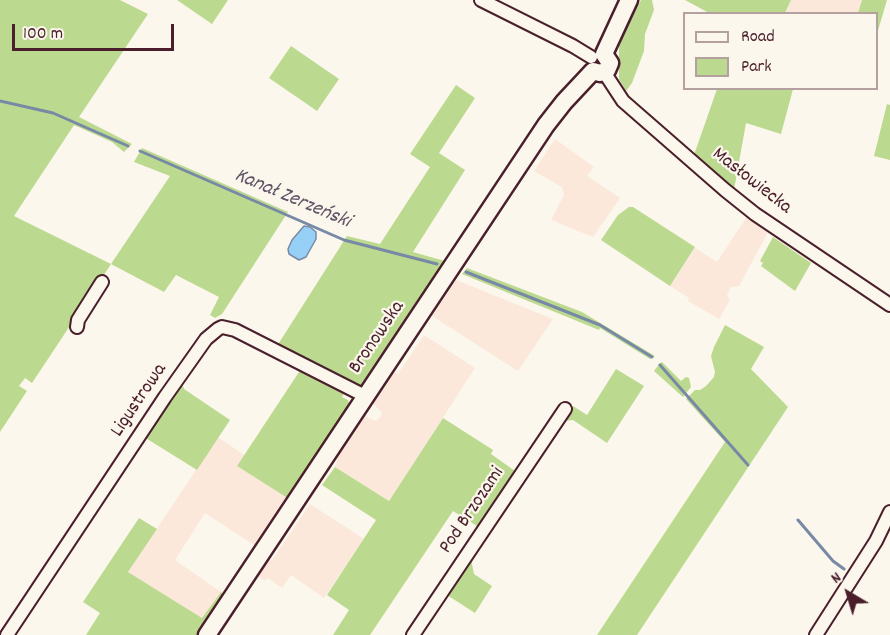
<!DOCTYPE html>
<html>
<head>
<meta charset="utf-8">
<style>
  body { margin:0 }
  #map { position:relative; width:890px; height:635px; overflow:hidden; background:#fbf7ec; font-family:Dekko,sans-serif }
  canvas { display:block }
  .legend { position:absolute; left:683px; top:12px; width:195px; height:78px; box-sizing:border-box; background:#fbf7ec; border:2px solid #b4a19f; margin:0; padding:8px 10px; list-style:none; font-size:18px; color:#4a1f2b }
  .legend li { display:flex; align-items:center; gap:12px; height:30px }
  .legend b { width:30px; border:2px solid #b4a19f }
  .north { position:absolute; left:818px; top:563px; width:60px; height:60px; -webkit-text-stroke:4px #fbf7ec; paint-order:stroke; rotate:322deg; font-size:16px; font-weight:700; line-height:24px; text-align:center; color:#4a1f2b }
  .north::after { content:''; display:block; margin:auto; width:21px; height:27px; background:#4a1f2b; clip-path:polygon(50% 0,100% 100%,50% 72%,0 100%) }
  .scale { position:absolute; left:12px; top:24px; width:162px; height:27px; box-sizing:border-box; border:3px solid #4a1f2b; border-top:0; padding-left:8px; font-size:18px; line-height:21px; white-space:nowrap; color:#4a1f2b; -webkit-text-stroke:4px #fbf7ec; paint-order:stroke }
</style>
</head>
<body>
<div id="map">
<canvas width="890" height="635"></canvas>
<ul class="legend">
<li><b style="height:8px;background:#fbf7ec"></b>Road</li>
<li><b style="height:16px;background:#bcd990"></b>Park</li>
</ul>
<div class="north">N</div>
<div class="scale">100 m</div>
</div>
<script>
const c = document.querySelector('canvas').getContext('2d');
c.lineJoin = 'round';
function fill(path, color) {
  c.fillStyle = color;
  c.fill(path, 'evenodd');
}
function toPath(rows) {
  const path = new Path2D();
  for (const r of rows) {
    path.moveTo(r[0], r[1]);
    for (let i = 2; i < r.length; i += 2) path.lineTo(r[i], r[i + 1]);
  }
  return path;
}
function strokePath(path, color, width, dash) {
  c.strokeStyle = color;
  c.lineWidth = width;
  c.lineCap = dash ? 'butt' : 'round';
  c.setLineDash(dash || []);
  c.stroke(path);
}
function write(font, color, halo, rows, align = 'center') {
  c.font = font + ' Dekko,sans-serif';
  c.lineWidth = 4.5;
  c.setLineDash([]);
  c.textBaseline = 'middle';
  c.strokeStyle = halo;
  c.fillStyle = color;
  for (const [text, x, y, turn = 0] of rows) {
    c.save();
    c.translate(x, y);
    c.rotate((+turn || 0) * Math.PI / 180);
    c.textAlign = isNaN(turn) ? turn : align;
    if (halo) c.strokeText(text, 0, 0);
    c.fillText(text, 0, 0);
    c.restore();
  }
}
fill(toPath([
  [791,0,862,0,858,13,785,14],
  [555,139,594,167,587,176,620,198,593,237,551,220,564,195,562,187,534,171],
  [748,215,766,230,767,234,739,286,731,287,727,295,730,300,719,319,688,301,689,298,670,286,695,248,717,262],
  [456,280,553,319,518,371,432,316],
  [424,335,475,368,389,501,335,467,338,458,336,455,342,446,344,446,364,416,376,421,379,418,382,413,373,403,394,372,398,374],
  [218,437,244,455,237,466,289,499,257,547,205,513,175,560,221,592,202,618,128,572],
  [310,504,364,539,324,598,291,575,282,588,268,578,265,581,256,575,266,561,272,560]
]), '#fce8db');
fill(toPath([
  [0,0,120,0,148,14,79,117,132,144,124,152,112,142,74,125,14,216,111,264,170,176,134,162,142,148,288,212,222,314,215,318,210,315,219,297,176,275,164,292,111,264,32,383,25,378,19,386,27,391,0,432],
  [177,0,228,0,212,24],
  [641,0,652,0,654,10,645,34,644,51,632,83,626,91,619,79,619,43],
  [685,0,791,0,785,13,711,14],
  [862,0,887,0,877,34,876,14,858,13],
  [291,46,339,79,317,111,269,78],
  [456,85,475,98,439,153,465,170,413,252,448,262,363,389,277,346,347,236,380,244,430,167,410,154],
  [717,89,793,89,781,134,746,123,734,190,694,155],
  [887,104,890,105,890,160,874,156],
  [629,207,633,207,695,247,670,286,601,240,618,215],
  [773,237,811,263,795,291,761,266,763,263,760,261],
  [467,268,582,312,655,356,650,359,600,328,599,330,462,274],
  [725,325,764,347,751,369,788,407,637,635,597,635,725,442,686,399,695,390,700,390,706,386,714,377,715,372,711,356,714,347],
  [204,350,182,383,184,389,230,420,197,470,144,437],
  [662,362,681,381,686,377,689,378,691,387,683,397,654,371,660,363],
  [301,369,346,390,342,397,348,400,349,404,349,409,289,499,237,466],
  [616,369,644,386,607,443,573,420,564,421,573,406,587,415],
  [443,418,493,450,491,454,515,471,477,526,453,511,370,635,333,635,349,610,327,595,376,520,322,485,335,467,389,501],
  [139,518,157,529,128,572,202,618,221,592,225,595,199,635,86,635,100,613,83,602],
  [471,559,474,574,492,586,475,613,447,595]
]), '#bcd990');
const water = toPath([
  [304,226,310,227,316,232,316,239,306,257,299,260,289,254,288,249,292,240,304,226]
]);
fill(water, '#97d0f6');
strokePath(water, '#7889a5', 1.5);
strokePath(toPath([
  [0,101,53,113,128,146],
  [140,151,344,240,437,264],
  [466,272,600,325,652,357],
  [660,365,748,465],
  [798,520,833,561,844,569]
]), '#7889a5', 3);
const street = toPath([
  [481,0,573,46,591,57],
  [604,72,623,101,725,190,755,214,890,305],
  [77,327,78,320,102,282],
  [7,635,165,397,206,339,218,329,222,327,235,330,365,396],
  [413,635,565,409],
  [816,635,876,541,890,512]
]);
const secondary = toPath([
  [604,54,629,0],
  [593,71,600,73,607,70,610,63,604,54],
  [207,635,546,125,564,102,593,71]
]);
strokePath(street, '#4a1f2b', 16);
strokePath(secondary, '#4a1f2b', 21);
strokePath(street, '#fbf7ec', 12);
strokePath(secondary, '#fbf7ec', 16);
write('20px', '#4a1f2b', '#fbf7ec', [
  ["Masłowiecka",751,182,38],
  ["Bronowska",378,338,-56],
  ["Ligustrowa",140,401,-56],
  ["Pod Brzozami",473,511,-56]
]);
write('italic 21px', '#615468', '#fbf7ec', [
  ["Kanał Zerzeński",292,200,23]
]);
</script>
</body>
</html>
